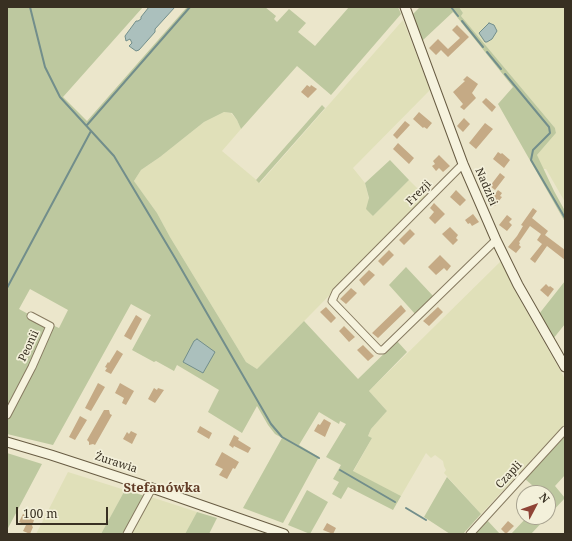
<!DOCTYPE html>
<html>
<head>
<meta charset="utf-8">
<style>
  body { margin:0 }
  #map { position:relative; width:572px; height:541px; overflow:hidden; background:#ebe6cb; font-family:"Noto Serif",serif }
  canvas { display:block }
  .frame { position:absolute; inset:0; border:8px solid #383022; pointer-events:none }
  .north { position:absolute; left:516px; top:485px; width:40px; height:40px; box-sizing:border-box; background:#f3f0da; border:1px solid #a8a390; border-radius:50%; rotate:49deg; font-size:11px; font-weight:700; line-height:16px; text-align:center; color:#383022 }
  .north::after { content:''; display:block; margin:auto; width:14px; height:18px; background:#8f4436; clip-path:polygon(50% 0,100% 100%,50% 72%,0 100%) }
  .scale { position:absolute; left:16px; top:507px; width:92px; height:18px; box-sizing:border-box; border:2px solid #383022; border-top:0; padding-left:5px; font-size:12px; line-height:14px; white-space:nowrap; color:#383022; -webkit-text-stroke:3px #f3f0da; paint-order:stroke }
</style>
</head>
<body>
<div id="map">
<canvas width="572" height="541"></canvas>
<div class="frame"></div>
<div class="north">N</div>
<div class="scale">100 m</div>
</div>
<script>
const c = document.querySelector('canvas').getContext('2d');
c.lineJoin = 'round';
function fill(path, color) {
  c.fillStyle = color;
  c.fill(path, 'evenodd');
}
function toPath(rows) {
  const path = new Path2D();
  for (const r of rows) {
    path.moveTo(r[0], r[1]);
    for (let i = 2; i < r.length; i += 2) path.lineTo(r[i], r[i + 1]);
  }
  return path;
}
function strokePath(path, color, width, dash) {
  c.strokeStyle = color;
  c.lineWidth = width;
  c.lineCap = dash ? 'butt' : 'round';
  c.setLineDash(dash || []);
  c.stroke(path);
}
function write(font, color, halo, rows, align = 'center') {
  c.font = font + ' "Noto Serif",serif';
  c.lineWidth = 3.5;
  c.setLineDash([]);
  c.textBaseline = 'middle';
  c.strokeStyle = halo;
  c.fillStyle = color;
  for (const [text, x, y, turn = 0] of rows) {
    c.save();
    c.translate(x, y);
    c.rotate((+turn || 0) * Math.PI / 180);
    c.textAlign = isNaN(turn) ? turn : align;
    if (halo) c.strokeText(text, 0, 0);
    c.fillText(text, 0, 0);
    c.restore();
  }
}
fill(toPath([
  [459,7,565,7,565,202,546,169,543,169,537,159,537,155,556,133,555,128,461,16,463,13],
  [403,20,430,90,353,168,365,183,373,216,409,180,426,197,257,369,246,362,240,352,170,237,157,213,134,181,141,170,160,157,204,122,224,112,231,113,237,120,241,129,222,151,260,183],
  [501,261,514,289,565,379,565,424,481,514,444,473,446,470,444,466,443,461,435,455,431,458,426,453,401,496,353,472,372,438,368,436,371,429,387,411,369,391],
  [68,472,125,490,101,534,36,534],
  [151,497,197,512,185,534,130,534]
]), '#e0e0b9');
fill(toPath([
  [7,7,143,7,63,97,87,121,187,7,265,7,276,16,274,19,277,22,289,9,306,23,298,32,315,46,349,7,398,7,401,14,331,95,297,66,241,129,237,120,232,113,224,112,204,122,160,157,141,170,134,181,157,213,170,237,240,352,246,362,257,369,304,321,358,379,397,341,407,352,369,391,387,411,371,429,368,436,372,438,353,471,401,496,393,510,348,487,341,499,332,494,339,482,333,479,341,465,326,457,346,424,340,421,339,424,319,412,299,445,319,457,283,523,243,508,282,438,275,434,268,425,257,406,242,433,208,412,219,390,177,365,174,371,156,361,154,362,132,350,151,315,131,304,53,445,7,434],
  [30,289,68,310,59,328,30,315,19,309],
  [420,7,459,7,463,13,461,16,555,128,556,133,537,155,554,191,565,211,565,222,498,104,513,87,453,12,422,41,412,15],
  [322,105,325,108,259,183,256,180],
  [390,160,409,180,373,216,366,209,369,198,365,183],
  [406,267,434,297,416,315,389,285],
  [565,281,565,324,553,339,539,314],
  [565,436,565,475,555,486,565,498,548,516,548,493,541,493,525,479],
  [7,453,42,464,7,530],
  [447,477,481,514,463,534,450,534,424,517],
  [125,490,145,496,124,534,101,534],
  [307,490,328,502,310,534,288,525],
  [197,512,217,518,209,534,185,534],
  [527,517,547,517,531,534,511,534],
  [487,520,500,534,474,534]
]), '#bdc89f');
const water = toPath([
  [149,7,175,7,155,29,155,32,139,50,136,51,129,46,132,43,130,39,126,41,125,36,136,21,138,21,141,19,141,17,149,7],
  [489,23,494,25,497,31,492,39,487,42,485,42,479,33,489,23],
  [197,339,215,352,203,373,183,362,194,341,197,339]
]);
fill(water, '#abc0bd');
strokePath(water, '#728e8b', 1);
strokePath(toPath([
  [30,7,45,67,60,97,114,156,175,258,271,424,282,437,319,458],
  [451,7,458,16],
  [462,21,483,47],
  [487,52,501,69],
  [505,74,549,127,550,133,533,150,531,160,565,218],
  [87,125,190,7],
  [7,288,91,131],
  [340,470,395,502],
  [406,508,426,520]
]), '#728e8b', 2);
fill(toPath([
  [457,25,469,37,448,57,441,50,436,55,429,48,438,39,448,49,460,38,452,30],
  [467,76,478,84,472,93,476,98,464,110,460,107,463,104,453,92,465,81,463,80],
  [307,85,310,87,311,85,317,89,308,98,301,92],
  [486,98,496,107,492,112,482,102],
  [419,112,432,123,427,129,424,127,423,128,413,119],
  [464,118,470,124,463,132,457,126],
  [405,121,410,125,397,139,393,135],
  [485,123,493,129,476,149,469,143],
  [398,143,414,158,409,164,393,149],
  [498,152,501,154,502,153,510,160,504,168,493,159],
  [439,155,450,166,443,172,439,168,436,171,432,166,435,164,433,161],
  [500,173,505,177,495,190,490,186],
  [456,190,466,200,460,206,450,197],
  [498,190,502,193,500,196,502,197,495,206,489,202],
  [434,203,445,214,435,224,429,218,434,212,430,208],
  [533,208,537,211,532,218,548,231,545,235,565,250,565,260,547,246,535,263,530,259,542,244,537,240,541,234,530,226,519,242,520,243,519,245,521,247,516,253,508,247,517,236,523,226,521,225],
  [473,214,479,222,472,226,470,223,468,224,465,220],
  [507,215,512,219,509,222,512,225,507,231,499,225],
  [450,227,458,235,456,238,458,240,453,245,442,234],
  [410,229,415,234,404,245,399,240],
  [389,250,394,255,383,266,378,261],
  [440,255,451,266,447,271,444,268,436,275,428,267],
  [369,270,375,275,364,286,359,280],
  [546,284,549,287,550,286,554,289,548,297,540,290],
  [351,288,357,293,346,304,340,299],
  [401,305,406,311,378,338,372,333],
  [326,307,336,318,331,323,320,312],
  [438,307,443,312,429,326,423,321],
  [136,315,142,319,131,340,124,336],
  [344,326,355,337,349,342,339,331],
  [363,345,374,356,368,361,357,350],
  [117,350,123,354,111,374,105,371,107,368,105,367,108,362,109,363],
  [98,383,105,387,91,411,85,408],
  [120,383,134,391,126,405,122,403,124,398,115,393],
  [154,388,157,390,158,388,164,390,155,403,148,399],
  [104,410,109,410,110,414,112,415,95,445,93,444,89,445,89,442,87,440],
  [80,416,87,420,75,440,69,437],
  [324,419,331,423,325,437,314,431,318,424,320,425],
  [200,426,212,433,209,439,197,432],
  [131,431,137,434,132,444,123,439,127,432,129,434],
  [234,435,239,438,238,440,251,448,248,453,234,446,233,448,229,445],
  [222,452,239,462,235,469,233,468,227,479,219,475,223,469,215,465],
  [23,514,32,518,31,519,34,520,32,526,33,527,30,534,23,531,26,525,19,522],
  [508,521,514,526,506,534,501,529],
  [327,523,336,528,333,534,323,530]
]), '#c5aa85');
const street = toPath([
  [463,164,336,292,332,301,379,350,383,350,496,240],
  [7,415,32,367,50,326,31,316],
  [127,534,152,488],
  [470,534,565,430]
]);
const secondary = toPath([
  [405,7,463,164,496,240,518,285,565,367],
  [7,442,51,455,152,488,284,534]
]);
strokePath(street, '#867a60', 9);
strokePath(secondary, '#685c43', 11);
strokePath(street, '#f6f3de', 7);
strokePath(secondary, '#f6f3de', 9);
write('11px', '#383022', '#f3f0da', [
  ["Nadziei",486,187,67],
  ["Frezji",419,193,-45],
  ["Peonii",29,346,-65],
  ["Żurawia",116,463,18],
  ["Czapli",509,475,-47]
]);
write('bold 13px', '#613b26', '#f3f0da', [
  ["Stefanówka",162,488]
]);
</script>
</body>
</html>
